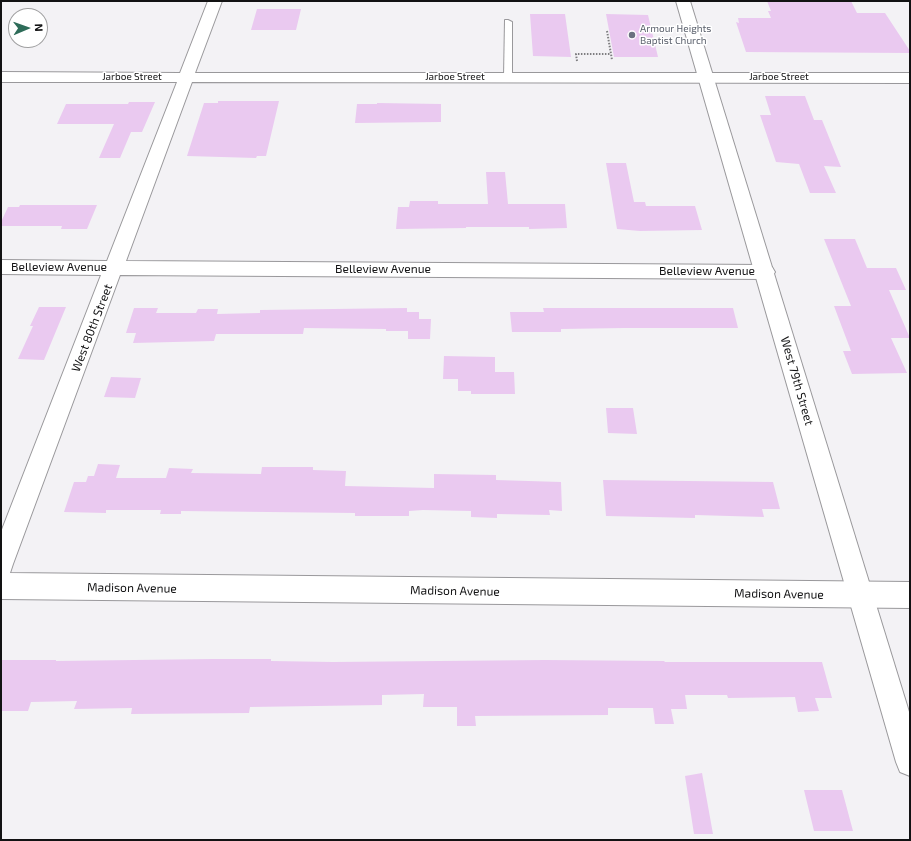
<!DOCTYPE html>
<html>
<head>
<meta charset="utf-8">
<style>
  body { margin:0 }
  #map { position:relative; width:911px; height:841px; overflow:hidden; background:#f3f2f5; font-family:"Exo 2",sans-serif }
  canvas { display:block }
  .frame { position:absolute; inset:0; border:2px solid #121213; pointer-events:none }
  .north { position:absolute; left:8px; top:8px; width:40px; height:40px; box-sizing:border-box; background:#fff; border:1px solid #a0a0a1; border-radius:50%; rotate:88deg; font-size:11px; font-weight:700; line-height:16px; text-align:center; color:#121213 }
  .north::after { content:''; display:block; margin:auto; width:14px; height:18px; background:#2e6c59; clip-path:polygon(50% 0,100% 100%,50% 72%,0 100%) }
</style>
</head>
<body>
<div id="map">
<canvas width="911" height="841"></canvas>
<div class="frame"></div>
<div class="north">N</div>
</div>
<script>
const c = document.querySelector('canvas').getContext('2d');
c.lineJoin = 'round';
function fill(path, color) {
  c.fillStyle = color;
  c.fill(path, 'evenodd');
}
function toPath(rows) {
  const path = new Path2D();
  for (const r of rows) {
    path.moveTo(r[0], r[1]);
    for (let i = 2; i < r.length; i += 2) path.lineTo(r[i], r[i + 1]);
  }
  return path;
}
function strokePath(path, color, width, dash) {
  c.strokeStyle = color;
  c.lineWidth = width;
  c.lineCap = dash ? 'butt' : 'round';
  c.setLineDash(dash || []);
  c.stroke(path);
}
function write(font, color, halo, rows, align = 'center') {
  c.font = font + ' "Exo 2",sans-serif';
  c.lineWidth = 3;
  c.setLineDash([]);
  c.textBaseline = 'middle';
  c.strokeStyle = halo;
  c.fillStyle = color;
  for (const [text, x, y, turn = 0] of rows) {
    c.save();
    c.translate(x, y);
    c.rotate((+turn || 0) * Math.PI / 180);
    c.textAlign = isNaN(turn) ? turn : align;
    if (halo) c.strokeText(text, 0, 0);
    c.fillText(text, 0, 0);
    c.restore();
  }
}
fill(toPath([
  [767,1,851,1,857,13,885,13,910,51,910,53,746,52,736,22,739,23,738,18,771,18,768,11,771,11],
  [257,9,301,9,296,30,251,30],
  [530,14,565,14,571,57,533,56],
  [606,14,648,15,658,57,614,57],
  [765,96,805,96,814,120,822,120,841,167,824,166,836,193,810,193,799,164,776,162,760,115,771,115],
  [218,101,279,101,266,156,257,156,256,158,187,156,204,103,218,103],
  [129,102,155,102,142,132,131,132,120,158,99,158,114,124,57,124,66,104,128,104],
  [377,103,441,104,441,122,355,123,357,104,377,104],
  [606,163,626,163,634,202,645,202,646,206,695,206,702,230,640,231,617,229],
  [486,172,505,172,508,204,565,204,567,228,529,229,529,227,466,227,466,228,396,229,398,207,409,207,410,201,438,201,438,204,488,204],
  [20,205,97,205,87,229,61,229,62,226,1,226,1,222,8,207,19,207],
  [824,239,855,239,867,268,896,268,906,290,889,290,910,338,891,338,907,373,852,374,843,351,851,351,834,306,851,306],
  [39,307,66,307,44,360,18,359,33,326,30,326],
  [134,308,158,308,156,313,196,313,198,309,218,309,217,314,260,313,260,310,407,308,407,312,419,312,419,319,431,319,430,339,408,339,408,331,386,331,386,329,304,328,303,334,216,334,214,341,133,343,136,333,126,333],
  [543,308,733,308,738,328,624,328,561,329,561,332,512,332,510,312,544,312],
  [444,356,495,357,495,372,514,372,515,394,471,394,471,391,458,391,458,379,443,379],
  [111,377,141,378,135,398,104,397],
  [606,408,633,408,637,434,608,433],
  [98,464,120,465,116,478,166,478,169,468,193,469,191,473,261,474,262,467,313,467,313,470,346,471,345,486,434,488,434,474,496,475,496,480,561,482,562,511,549,510,550,515,497,514,497,518,471,517,471,511,423,510,409,511,409,516,355,516,355,513,181,511,181,514,160,514,161,510,106,510,106,513,64,512,74,482,86,482,88,476,94,476],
  [603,480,773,482,780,509,762,509,764,517,695,515,695,518,606,516],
  [213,659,271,659,271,661,333,662,545,660,664,661,665,662,822,662,832,698,815,698,819,711,798,712,795,697,728,698,727,695,685,695,687,709,671,709,674,724,655,724,653,708,608,708,608,715,475,716,476,726,457,726,457,707,423,707,424,694,382,695,382,705,250,707,249,713,131,714,132,708,74,709,77,701,31,702,28,711,1,711,1,660,56,660,56,661],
  [702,773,713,834,694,834,685,776],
  [804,790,842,790,853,831,814,831]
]), '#eac9f0');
const lane = toPath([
  [505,20,508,20,512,22,512,77,508,80,504,77,505,20]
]);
const street = toPath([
  [208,1,222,1,195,73,910,73,910,83,192,82,126,261,765,265,772,267,775,272,772,277,765,279,120,275,13,564,10,573,8,573,910,582,910,608,1,599,1,532,101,275,1,274,1,260,107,261,177,82,1,82,1,72,180,73,208,1]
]);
const secondary = toPath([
  [676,1,690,1,910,715,910,776,900,772,896,762,676,1]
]);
strokePath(lane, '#99989b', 2);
strokePath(street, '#99989b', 2);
strokePath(secondary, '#99989b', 2);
strokePath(toPath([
  [607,31,612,60],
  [577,61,576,54,610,54]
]), '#7e7e80', 2, [1.5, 1.5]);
fill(lane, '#fff');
fill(street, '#fff');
fill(secondary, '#fff');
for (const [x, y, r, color] of [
  [632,35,4,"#6b7280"]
]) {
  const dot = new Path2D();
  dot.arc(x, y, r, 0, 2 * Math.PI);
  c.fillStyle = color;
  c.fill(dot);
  strokePath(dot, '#fff', 1.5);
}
write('10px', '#5b616d', '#fff', [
  ["Armour Heights",640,29],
  ["Baptist Church",640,41]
], 'left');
write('10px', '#121213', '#fff', [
  ["Jarboe Street",132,77],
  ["Jarboe Street",455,77],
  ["Jarboe Street",779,77]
]);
write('12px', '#121213', '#fff', [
  ["Belleview Avenue",59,267],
  ["Belleview Avenue",383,269],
  ["Belleview Avenue",707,271],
  ["West 80th Street",92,328,-69],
  ["West 79th Street",797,381,74],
  ["Madison Avenue",132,588,1],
  ["Madison Avenue",455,591,1],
  ["Madison Avenue",779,594,1]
]);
</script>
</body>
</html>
